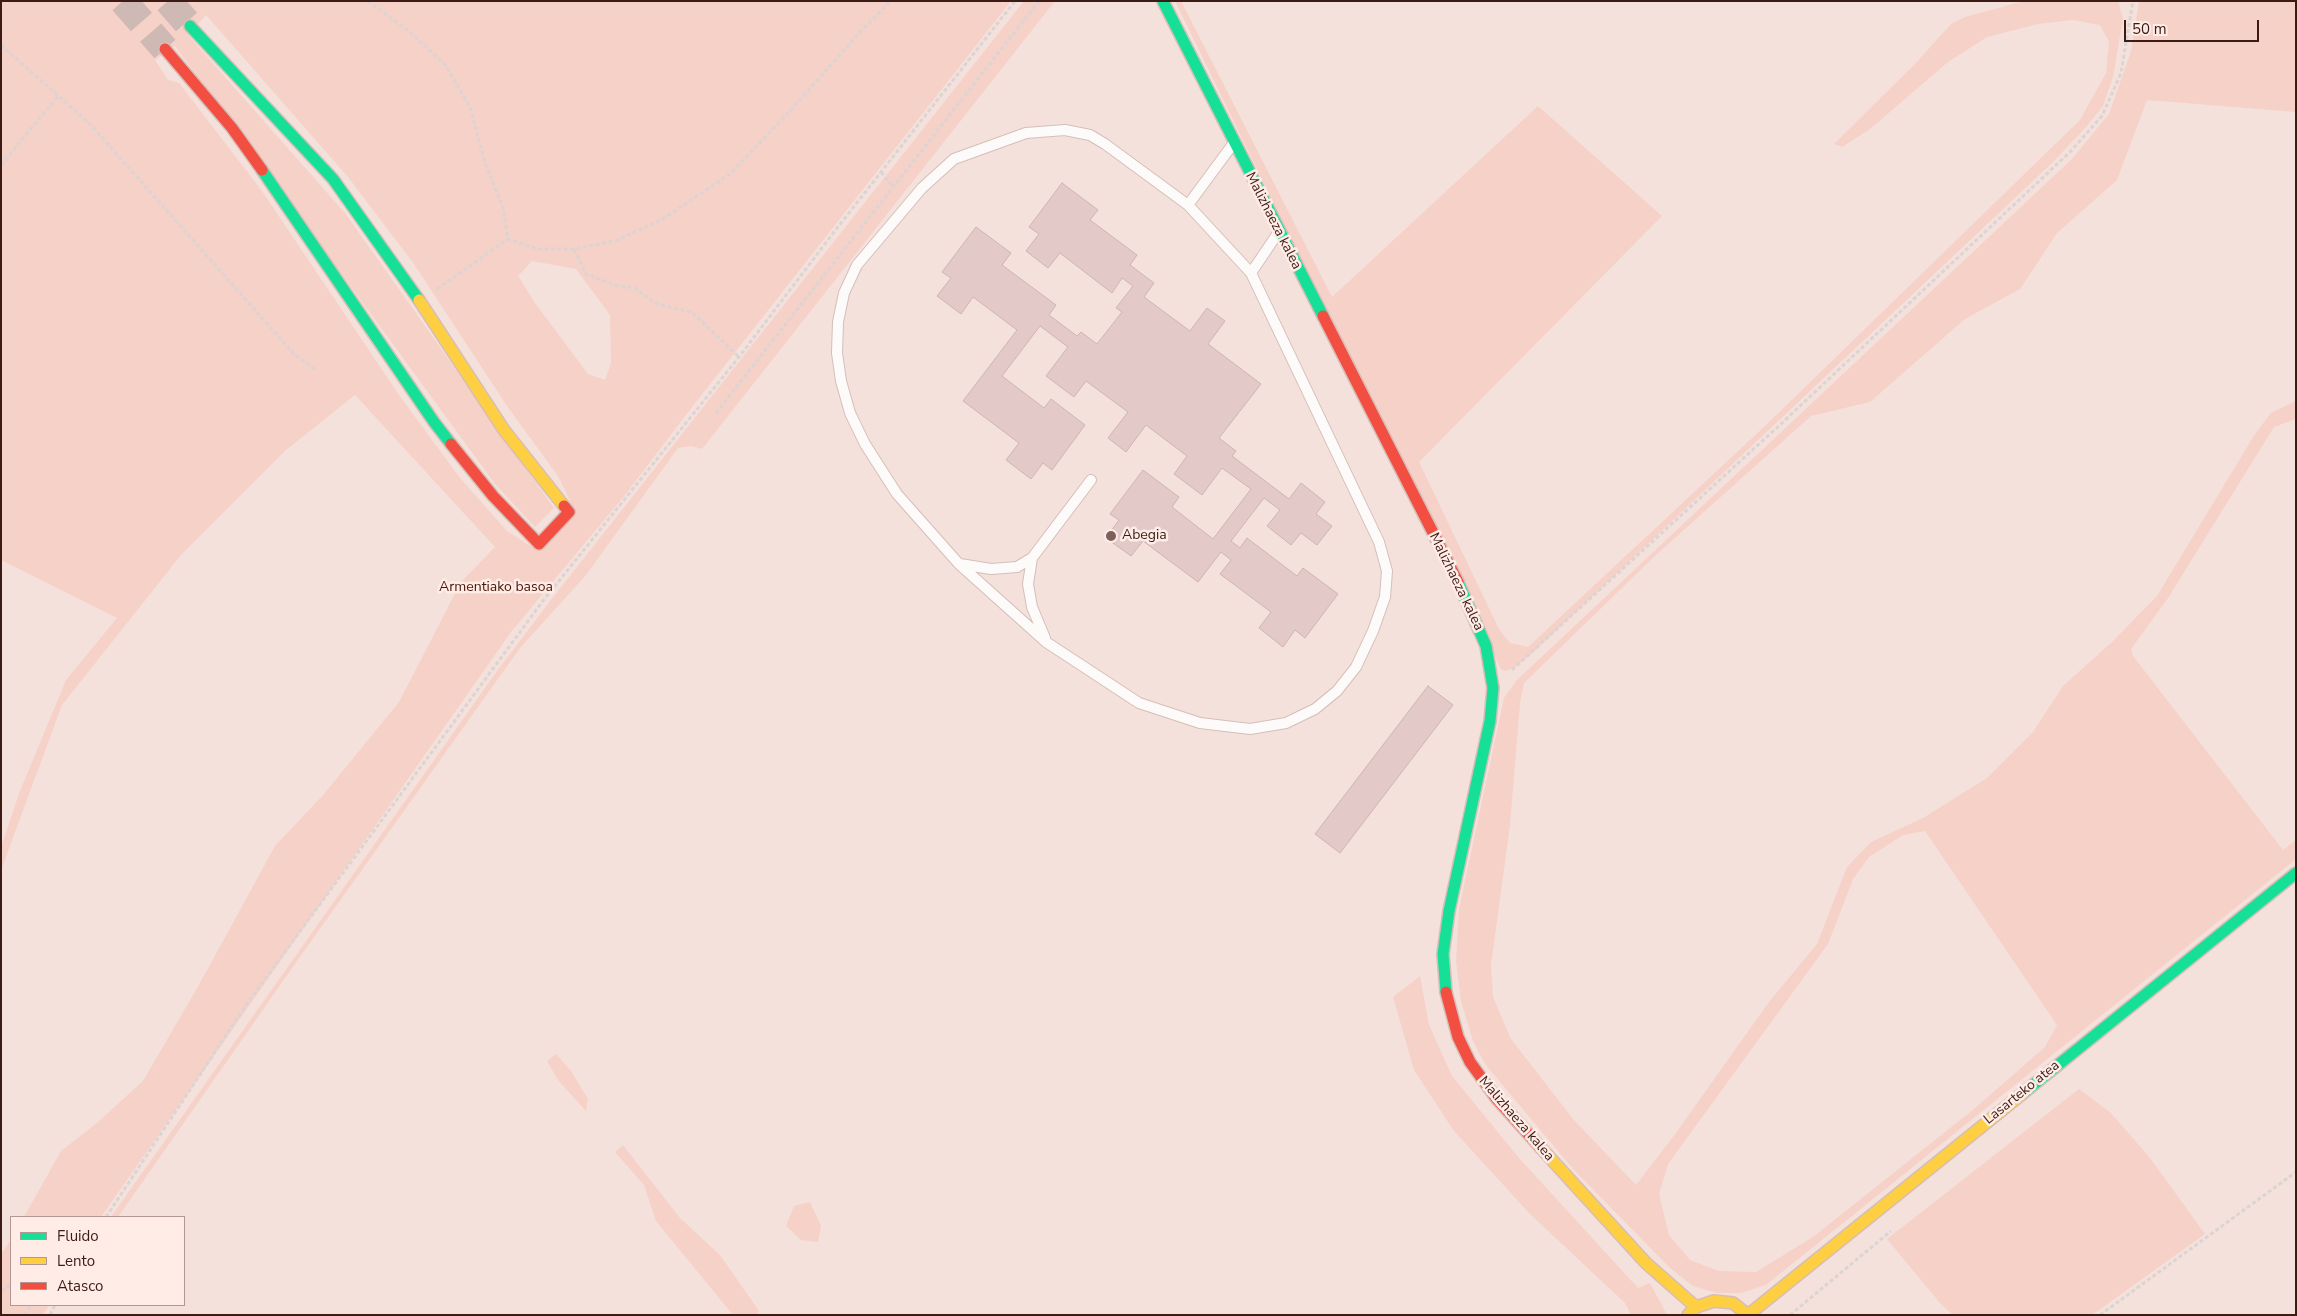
<!DOCTYPE html>
<html>
<head>
<meta charset="utf-8">
<style>
  body { margin:0 }
  #map { position:relative; width:2297px; height:1316px; overflow:hidden; background:#f4e1dc; font-family:"Nunito Sans",sans-serif }
  canvas { display:block }
  .frame { position:absolute; inset:0; border:2px solid #3b1b13; pointer-events:none }
  .legend { position:absolute; left:10px; top:1216px; width:175px; height:90px; box-sizing:border-box; background:#ffece7; border:1px solid #b19892; margin:0; padding:6px 9px; list-style:none; font-size:15px; color:#3b1b13 }
  .legend li { display:flex; align-items:center; gap:10px; height:25px }
  .legend b { width:25px; border:1px solid #b19892 }
  .scale { position:absolute; left:2124px; top:20px; width:135px; height:22px; box-sizing:border-box; border:2px solid #3b1b13; border-top:0; padding-left:6px; font-size:15px; line-height:18px; white-space:nowrap; color:#3b1b13; -webkit-text-stroke:4px #ffece7; paint-order:stroke }
</style>
</head>
<body>
<div id="map">
<canvas width="2297" height="1316"></canvas>
<div class="frame"></div>
<ul class="legend">
<li><b style="height:6px;background:#16e098"></b>Fluido</li>
<li><b style="height:6px;background:#ffcf43"></b>Lento</li>
<li><b style="height:6px;background:#f24e42"></b>Atasco</li>
</ul>
<div class="scale">50 m</div>
</div>
<script>
const c = document.querySelector('canvas').getContext('2d');
c.lineJoin = 'round';
function fill(path, color) {
  c.fillStyle = color;
  c.fill(path, 'evenodd');
}
function toPath(rows) {
  const path = new Path2D();
  for (const r of rows) {
    path.moveTo(r[0], r[1]);
    for (let i = 2; i < r.length; i += 2) path.lineTo(r[i], r[i + 1]);
  }
  return path;
}
function strokePath(path, color, width, dash) {
  c.strokeStyle = color;
  c.lineWidth = width;
  c.lineCap = dash ? 'butt' : 'round';
  c.setLineDash(dash || []);
  c.stroke(path);
}
function write(font, color, halo, rows, align = 'center') {
  c.font = font + ' "Nunito Sans",sans-serif';
  c.lineWidth = 5;
  c.setLineDash([]);
  c.textBaseline = 'middle';
  c.strokeStyle = halo;
  c.fillStyle = color;
  for (const [text, x, y, turn = 0] of rows) {
    c.save();
    c.translate(x, y);
    c.rotate((+turn || 0) * Math.PI / 180);
    c.textAlign = isNaN(turn) ? turn : align;
    if (halo) c.strokeText(text, 0, 0);
    c.fillText(text, 0, 0);
    c.restore();
  }
}
fill(toPath([
  [1,1,1011,1,689,411,625,495,511,632,101,1217,24,1217,61,1151,97,1123,143,1081,200,983,275,846,324,794,399,702,461,582,495,547,355,395,286,450,181,555,62,705,1,870,1,847,20,791,66,680,117,618,1,560],
  [206,15,348,177,414,264,507,406,558,476,574,509,535,549,507,531,460,478,399,395,262,191,179,83,168,80,155,60,175,46,495,484,535,527,554,508,345,213,188,35],
  [532,261,576,269,610,315,611,363,605,380,588,374,535,303,518,276],
  [1024,1,1055,1,702,449,691,446,678,448,586,575,520,648,297,961,118,1217,111,1217,497,671,554,596],
  [1175,1,1181,1,1332,297,1538,106,1662,216,1419,462,1499,629,1510,643,1528,647,1765,426,2080,120,2106,73,2109,42,2100,25,2073,20,2038,24,1987,37,1948,62,1870,129,1842,147,1834,144,1914,65,1951,24,1965,17,2024,1,2118,1,2123,18,2113,77,2103,106,2086,127,2053,162,1530,655,1513,668,1505,671,1501,669],
  [2139,1,2296,1,2296,112,2147,100,2117,180,2057,233,2020,289,1965,319,1870,402,1811,416,1657,554,1524,683,1520,703,1510,825,1491,965,1493,997,1511,1039,1573,1119,1636,1185,1673,1137,1769,1002,1817,944,1847,867,1871,842,1923,818,1987,778,2033,732,2063,686,2112,642,2157,596,2255,434,2271,413,2296,401,2296,419,2274,427,2168,598,2131,649,2133,656,2283,850,2296,840,2296,859,1766,1285,1741,1293,1717,1293,1693,1286,1670,1268,1573,1169,1485,1064,1473,1041,1461,1001,1456,961,1459,909,1504,698,1517,680,2072,159,2109,114,2131,51],
  [1925,831,2057,1025,2045,1047,1974,1109,1813,1237,1756,1272,1719,1271,1690,1260,1669,1235,1659,1194,1668,1164,1828,944,1853,879,1869,857,1903,835],
  [1420,976,1429,1025,1452,1076,1519,1158,1638,1288,1650,1283,1667,1315,1631,1315,1625,1303,1530,1214,1454,1131,1414,1070,1393,997],
  [556,1054,571,1071,588,1099,586,1111,558,1080,547,1061],
  [2079,1089,2111,1113,2150,1158,2205,1234,2092,1315,1953,1315,1940,1303,1887,1239],
  [623,1145,680,1218,720,1255,759,1311,757,1315,733,1315,656,1221,644,1185,615,1152],
  [810,1202,821,1226,818,1242,801,1240,786,1226,794,1206],
  [11,1240,11,1305,49,1305,43,1315,1,1315,1,1254]
]), '#f6d1c7');
const building = toPath([
  [1062,183,1098,210,1090,220,1137,255,1130,265,1154,283,1144,297,1190,331,1207,308,1225,321,1208,344,1261,384,1219,438,1236,451,1232,456,1289,499,1301,483,1325,502,1316,514,1332,526,1317,545,1301,533,1291,545,1267,526,1280,510,1264,498,1231,541,1240,548,1247,538,1297,576,1303,568,1338,594,1305,638,1295,630,1283,647,1259,628,1271,612,1220,574,1231,560,1221,552,1198,582,1143,541,1131,556,1106,538,1119,520,1110,514,1143,470,1179,497,1172,507,1213,539,1251,489,1222,468,1202,495,1174,474,1187,456,1146,425,1126,452,1108,438,1128,412,1086,381,1074,397,1046,376,1068,347,1040,326,1002,376,1044,408,1051,399,1085,425,1052,470,1043,463,1031,479,1006,460,1019,443,963,401,1017,330,973,297,961,314,937,296,951,278,942,272,976,227,1011,253,1002,265,1056,305,1049,315,1077,336,1081,332,1097,344,1122,312,1116,308,1133,286,1122,278,1112,293,1060,253,1048,268,1026,251,1039,234,1029,227,1062,183],
  [1428,686,1453,705,1340,853,1315,834,1428,686]
]);
fill(building, '#e3c9c8');
strokePath(building, '#cdb4b3', 1);
strokePath(toPath([
  [123,1,165,49],
  [168,1,190,26]
]), '#cfb9b4', 28, [28, 14]);
const lane = toPath([
  [1065,130,1090,135,1105,144,1188,205,1251,273,1379,542,1387,571,1385,597,1373,631,1356,667,1337,691,1315,709,1286,723,1250,729,1200,723,1139,703,1046,642,959,564,897,494,865,444,850,413,841,381,837,353,838,322,844,293,857,265,922,188,954,159,1026,133,1065,130],
  [1188,205,1233,144],
  [1251,273,1278,233],
  [1032,558,1028,584,1032,607,1045,638],
  [960,564,991,569,1017,567,1032,558,1091,480]
]);
const fast = toPath([
  [1163,1,1323,316],
  [190,26,333,179,419,300],
  [262,170,434,422,451,444],
  [1446,992,1443,954,1449,911,1490,721,1493,688,1486,646,1458,582],
  [2022,1094,2296,873]
]);
const slow = toPath([
  [419,300,504,430,564,506],
  [1541,1148,1646,1263,1696,1307],
  [1688,1315,1696,1307,1714,1301,1733,1303,1748,1315,2022,1094]
]);
const jam = toPath([
  [165,49,232,128,262,170],
  [1323,316,1458,582],
  [451,444,493,496,539,544,569,512,564,506],
  [1446,992,1458,1037,1470,1062,1496,1098,1541,1148]
]);
strokePath(lane, '#d6beb8', 12);
strokePath(fast, '#d6beb8', 14);
strokePath(slow, '#d6beb8', 14);
strokePath(jam, '#d6beb8', 14);
strokePath(toPath([
  [368,1,410,32,446,66,470,107,485,163,503,207,508,239,538,249,574,249,615,241,663,219,730,174,790,111,861,31,891,1],
  [1,45,90,124,294,354,317,371],
  [1,165,58,96],
  [881,172,893,187],
  [574,249,586,274,615,285,635,288,655,303,693,313,739,357],
  [437,289,508,239],
  [716,413,1039,1],
  [1512,670,1782,423,2070,152,2102,116,2121,73,2133,1],
  [106,1217,246,1005,542,602,739,357,834,232,1015,1],
  [1,1291,11,1284],
  [24,1315,31,1305],
  [50,1315,55,1305],
  [1790,1315,1891,1231],
  [2100,1315,2296,1172]
]), '#dbd4d3', 3, [4, 2.5]);
strokePath(lane, '#fdfafa', 10);
strokePath(fast, '#16e098', 11);
strokePath(slow, '#ffcf43', 11);
strokePath(jam, '#f24e42', 11);
for (const [x, y, r, color] of [
  [1111,536,6,"#7c6059"]
]) {
  const dot = new Path2D();
  dot.arc(x, y, r, 0, 2 * Math.PI);
  c.fillStyle = color;
  c.fill(dot);
  strokePath(dot, '#ffece7', 2);
}
write('14px', '#3b1b13', '#ffece7', [
  ["Malizhaeza kalea",1273,221,63],
  ["Malizhaeza kalea",1456,582,64],
  ["Lasarteko atea",2022,1093,-39],
  ["Malizhaeza kalea",1516,1119,49]
]);
write('14px', '#3b1b13', '#ffece7', [
  ["Abegia",1122,536]
], 'left');
write('14px', '#4a1507', '#ffece7', [
  ["Armentiako basoa",496,588]
]);
</script>
</body>
</html>
